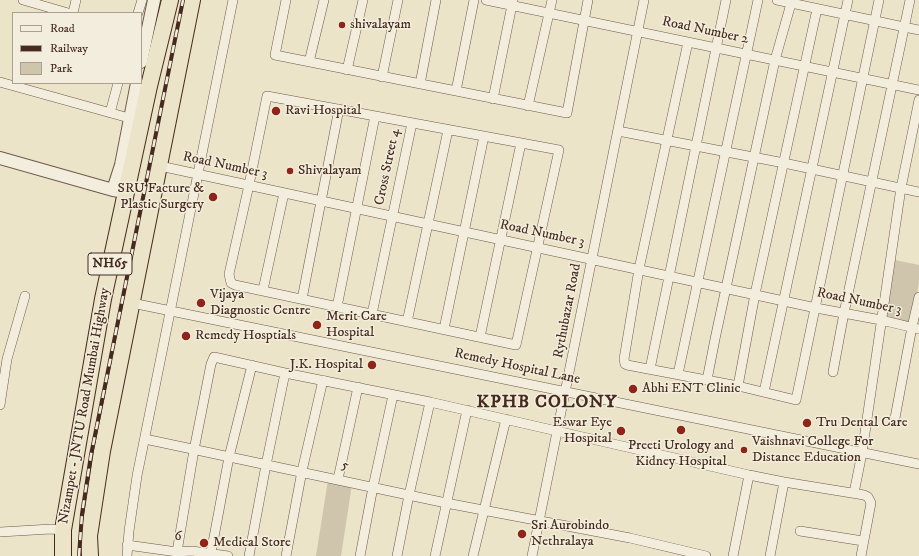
<!DOCTYPE html>
<html>
<head>
<meta charset="utf-8">
<style>
  body { margin:0 }
  #map { position:relative; width:919px; height:556px; overflow:hidden; background:#ebe4c9; font-family:"IM FELL DW Pica",serif }
  canvas { display:block }
  .legend { position:absolute; left:12px; top:12px; width:130px; height:72px; box-sizing:border-box; background:#f2eddc; border:1px solid #ad9f90; margin:0; padding:5px 7px; list-style:none; font-size:12px; color:#462a1e }
  .legend li { display:flex; align-items:center; gap:8px; height:20px }
  .legend b { width:20px; border:1px solid #ad9f90 }
</style>
</head>
<body>
<div id="map">
<canvas width="919" height="556"></canvas>
<ul class="legend">
<li><b style="height:5px;background:#f2eddc"></b>Road</li>
<li><b style="height:5px;background:#462a1e"></b>Railway</li>
<li><b style="height:11px;background:#cfc4ac"></b>Park</li>
</ul>
</div>
<script>
const c = document.querySelector('canvas').getContext('2d');
c.lineJoin = 'round';
function fill(path, color) {
  c.fillStyle = color;
  c.fill(path, 'evenodd');
}
function toPath(rows) {
  const path = new Path2D();
  for (const r of rows) {
    path.moveTo(r[0], r[1]);
    for (let i = 2; i < r.length; i += 2) path.lineTo(r[i], r[i + 1]);
  }
  return path;
}
function strokePath(path, color, width, dash) {
  c.strokeStyle = color;
  c.lineWidth = width;
  c.lineCap = dash ? 'butt' : 'round';
  c.setLineDash(dash || []);
  c.stroke(path);
}
function write(font, color, halo, rows, align = 'center') {
  c.font = font + ' "IM FELL DW Pica",serif';
  c.lineWidth = 3;
  c.setLineDash([]);
  c.textBaseline = 'middle';
  c.strokeStyle = halo;
  c.fillStyle = color;
  for (const [text, x, y, turn = 0] of rows) {
    c.save();
    c.translate(x, y);
    c.rotate((+turn || 0) * Math.PI / 180);
    c.textAlign = isNaN(turn) ? turn : align;
    if (halo) c.strokeText(text, 0, 0);
    c.fillText(text, 0, 0);
    c.restore();
  }
}
fill(toPath([
  [890,259,919,265,919,282,912,322,880,316],
  [328,480,352,484,341,556,316,556]
]), '#cfc4ac');
const minor = toPath([
  [23,0,68,13],
  [286,0,275,55,567,113,588,0],
  [486,0,919,90],
  [777,0,919,30],
  [73,13,76,0],
  [138,13,142,0],
  [688,42,639,269,624,359,625,364,627,365,738,386,796,400,879,0],
  [309,62,324,0],
  [347,70,363,0],
  [382,77,398,0],
  [0,82,129,118],
  [420,84,436,0],
  [456,91,474,0],
  [267,96,559,150,516,345,235,285,231,283,229,274,249,185,267,96],
  [493,99,513,0],
  [528,106,552,0],
  [110,113,118,83],
  [618,131,784,163,919,192],
  [160,166,816,308,881,320,919,329],
  [263,290,284,193],
  [302,299,339,109],
  [132,303,919,464],
  [337,307,375,116],
  [372,314,412,123],
  [407,322,448,130],
  [444,329,484,136],
  [480,337,521,143],
  [650,369,726,0],
  [833,372,844,313,910,0],
  [285,373,430,402,749,475,784,482,864,495,868,497,871,503,861,556],
  [678,374,758,0],
  [707,380,715,339,775,60,792,0],
  [738,386,755,294,817,9],
  [764,392,848,0],
  [0,405,7,359,25,296],
  [895,418,912,327,919,297],
  [145,439,446,503,630,538,706,556],
  [338,479,358,387],
  [854,493,862,453,901,188,919,100],
  [800,531,863,541],
  [0,532,51,529,63,530],
  [127,545,177,552,192,551,228,556],
  [177,552,194,450,211,364,214,357,285,373,266,465,249,556],
  [211,553,229,457,252,365],
  [127,556,129,531,137,476,233,0],
  [286,556,302,471,323,380],
  [360,556,373,487,393,395],
  [397,556,409,495,430,402],
  [435,556,467,410],
  [473,556,506,419],
  [532,556,644,0],
  [733,556,749,475],
  [770,556,784,482]
]);
const tertiary = toPath([
  [141,62,154,0],
  [0,158,113,190,126,192],
  [113,190,121,165,137,83]
]);
const trunk = toPath([
  [63,556,63,530,103,299,149,86,170,0],
  [90,556,89,536,102,451,192,0]
]);
strokePath(minor, '#6f5849', 10);
strokePath(tertiary, '#6f5849', 14);
strokePath(trunk, '#462a1e', 18);
strokePath(minor, '#f2eddc', 9);
strokePath(tertiary, '#f2eddc', 12);
strokePath(trunk, '#ebe4c9', 16);
const rail = toPath([
  [79,556,82,514,91,455,183,0]
]);
strokePath(rail, '#462a1e', 4);
strokePath(rail, '#f2eddc', 2.5, [8]);
for (const [x, y, r, color] of [
  [342,25,4,"#8f2418"],
  [276,111,5,"#8f2418"],
  [290,171,4,"#8f2418"],
  [213,197,5,"#8f2418"],
  [201,303,5,"#8f2418"],
  [317,325,5,"#8f2418"],
  [186,336,5,"#8f2418"],
  [372,365,5,"#8f2418"],
  [633,389,5,"#8f2418"],
  [807,423,5,"#8f2418"],
  [681,430,5,"#8f2418"],
  [621,431,5,"#8f2418"],
  [744,450,4,"#8f2418"],
  [522,534,5,"#8f2418"],
  [204,543,5,"#8f2418"]
]) {
  const dot = new Path2D();
  dot.arc(x, y, r, 0, 2 * Math.PI);
  c.fillStyle = color;
  c.fill(dot);
  strokePath(dot, '#f2eddc', 1.5);
}
for (const [x, y, w] of [
  [110,264,44]
]) {
  const box = new Path2D();
  box.roundRect(x - w / 2, y - 11, w, 22, 3);
  c.fillStyle = '#f2eddc';
  c.fill(box);
  strokePath(box, '#462a1e', 1);
}
write('bold 13px', '#462a1e', null, [
  ["NH65",110,264]
]);
write('14px', '#462a1e', '#f2eddc', [
  ["shivalayam",350,25],
  ["Ravi Hospital",285,111],
  ["Shivalayam",298,171],
  ["SRU Facture &",204,189,"right"],
  ["Plastic Surgery",204,205,"right"],
  ["Vijaya",210,295],
  ["Diagnostic Centre",210,311],
  ["Merit Care",326,317],
  ["Hospital",326,333],
  ["Remedy Hosptials",195,336],
  ["J.K. Hospital",363,365,"right"],
  ["Abhi ENT Clinic",642,389],
  ["Eswar Eye",612,423,"right"],
  ["Hospital",612,439,"right"],
  ["Tru Dental Care",816,423],
  ["Vaishnavi College For",752,442],
  ["Distance Education",752,458],
  ["Preeti Urology and",681,446,"center"],
  ["Kidney Hospital",681,462,"center"],
  ["Sri Aurobindo",531,526],
  ["Nethralaya",531,542],
  ["Medical Store",213,543]
], 'left');
write('14px', '#462a1e', '#f2eddc', [
  ["Road Number 2",705,31,12],
  ["Road Number 3",225,166,12],
  ["Cross Street 4",388,167,-78],
  ["Road Number 3",542,234,12],
  ["Road Number 3",859,302,12],
  ["Rythubazar Road",568,311,-79],
  ["Remedy Hospital Lane",517,367,12],
  ["Nizampet - JNTU Road Mumbai Highway",85,406,-80],
  ["5",345,466,13],
  ["6",178,537,2]
]);
c.letterSpacing = '1px';
write('bold 18px', '#462a1e', '#f2eddc', [
  ["KPHB COLONY",547,403]
]);
c.letterSpacing = '0px';
</script>
</body>
</html>
